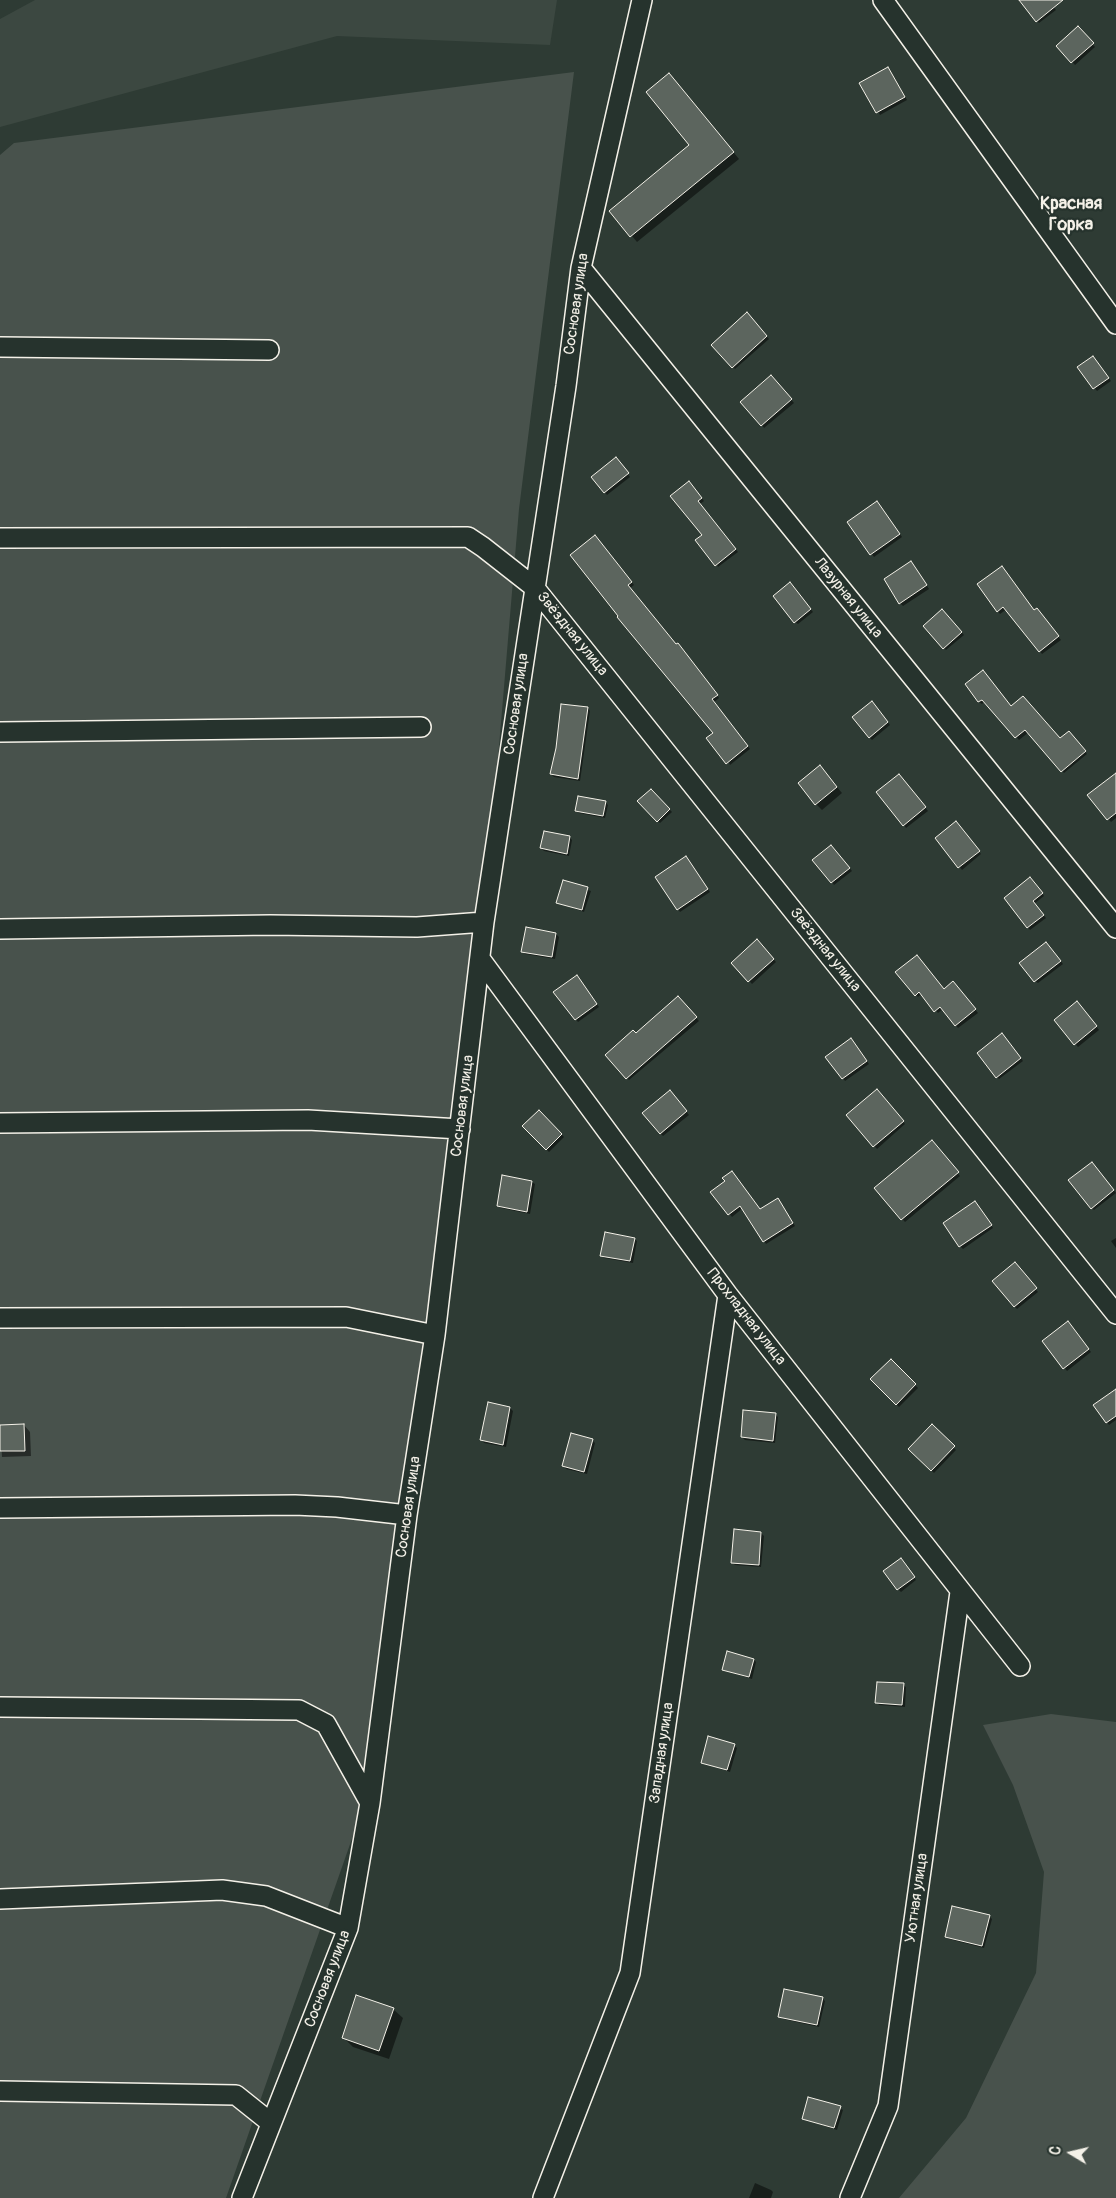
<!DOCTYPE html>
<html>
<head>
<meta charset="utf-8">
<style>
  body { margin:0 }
  #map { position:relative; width:1116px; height:2198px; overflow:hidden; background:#2e3b34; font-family:Pangolin,sans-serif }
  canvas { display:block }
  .north { position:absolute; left:1046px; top:2128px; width:50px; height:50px; -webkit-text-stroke:4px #26332d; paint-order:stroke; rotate:279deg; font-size:14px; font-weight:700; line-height:20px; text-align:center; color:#f4f1e8 }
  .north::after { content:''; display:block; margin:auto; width:18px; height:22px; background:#f4f1e8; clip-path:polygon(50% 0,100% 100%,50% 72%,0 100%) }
</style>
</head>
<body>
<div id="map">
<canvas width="1116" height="2198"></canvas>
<div class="north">С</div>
</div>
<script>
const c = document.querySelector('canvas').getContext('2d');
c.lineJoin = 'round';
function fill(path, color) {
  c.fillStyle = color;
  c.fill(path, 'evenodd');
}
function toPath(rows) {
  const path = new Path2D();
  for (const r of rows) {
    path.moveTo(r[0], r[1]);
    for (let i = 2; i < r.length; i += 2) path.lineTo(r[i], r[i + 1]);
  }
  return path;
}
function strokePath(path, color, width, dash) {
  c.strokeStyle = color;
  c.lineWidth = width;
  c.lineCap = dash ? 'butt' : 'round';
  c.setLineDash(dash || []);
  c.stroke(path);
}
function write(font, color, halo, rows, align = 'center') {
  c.font = font + ' Pangolin,sans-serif';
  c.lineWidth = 4.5;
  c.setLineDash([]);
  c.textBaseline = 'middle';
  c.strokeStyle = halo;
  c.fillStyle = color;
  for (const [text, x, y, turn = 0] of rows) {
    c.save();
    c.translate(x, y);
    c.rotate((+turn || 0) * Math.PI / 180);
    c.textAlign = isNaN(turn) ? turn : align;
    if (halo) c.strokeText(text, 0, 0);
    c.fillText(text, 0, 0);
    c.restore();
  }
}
fill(toPath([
  [35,0,557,0,550,45,337,36,0,127,0,19]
]), '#3c4841');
fill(toPath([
  [574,72,519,509,481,960,355,1830,226,2198,0,2198,0,155,14,143],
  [1051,1714,1116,1722,1116,2198,899,2198,966,2118,1036,1973,1044,1872,1013,1785,983,1725]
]), '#48524c');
fill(toPath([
  [1020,0,1049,0,1056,10,1039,23],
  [1078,28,1095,47,1075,65,1058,46],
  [888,68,907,100,880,115,861,83],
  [675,81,739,159,637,242,611,211,691,145],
  [747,314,769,339,735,369,713,345],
  [1095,360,1111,381,1097,391,1079,368],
  [774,379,794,403,764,428,762,425],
  [618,462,630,477,607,495,593,477],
  [691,485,704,501,700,504,738,552,718,567,704,535],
  [879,505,902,537,874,557,849,522],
  [597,539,634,585,630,588,676,646,680,647,719,698,713,703,750,749,730,765,714,734],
  [914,565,929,589,903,606,900,603],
  [978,585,1039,612,1061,640,1042,654,1007,609,1000,614],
  [792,587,813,612,798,624,795,622],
  [945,614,964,635,946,650,944,648],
  [966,685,1011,708,1060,740,1071,735,1087,754,1064,773,1029,732,1019,740,985,701,982,704,979,702],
  [874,706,890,725,872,740,869,737],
  [588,708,590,711,580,781,554,777,551,774],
  [820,767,842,793,822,810,816,804],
  [1116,775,1116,818,1111,822,1089,795],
  [901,778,928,811,906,828,904,825],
  [651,790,672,812,660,823,639,801],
  [605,802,608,805,605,818,579,813,577,811],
  [958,825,981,854,962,870,937,838],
  [545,832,570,838,572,840,569,856,544,851,541,848],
  [834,849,852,871,834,885,832,882],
  [688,860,710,892,680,912,678,909],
  [563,881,591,891,584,912,557,902],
  [1033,881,1044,896,1034,904,1046,918,1030,930,1005,898],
  [527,929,556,934,559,937,555,959,525,954,523,951],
  [757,941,776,962,752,984,733,963],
  [1049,946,1063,964,1038,983,1035,981],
  [897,972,944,990,956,985,978,1013,958,1028,943,1009,938,1013,922,994,918,997],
  [579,979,599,1007,578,1022,555,992],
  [678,998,699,1021,629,1080,607,1055,637,1035],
  [1080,1005,1099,1030,1078,1047,1056,1020],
  [1005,1037,1023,1061,999,1079,997,1077],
  [853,1043,869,1064,845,1081,843,1078],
  [672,1094,689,1115,663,1136,660,1133],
  [880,1094,905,1124,877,1149,848,1116],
  [539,1111,564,1137,549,1152,524,1126],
  [934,1145,960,1176,905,1222,876,1188],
  [1094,1166,1116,1193,1094,1210,1092,1208],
  [532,1182,535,1184,530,1214,501,1208,498,1206],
  [712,1192,760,1210,780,1202,795,1226,766,1244,743,1208,732,1217],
  [978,1205,993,1228,963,1249,960,1246],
  [1116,1238,1116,1248,1111,1241],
  [634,1239,637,1241,633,1263,604,1258,602,1256],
  [1017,1266,1038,1292,1017,1309,1014,1306],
  [1070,1326,1091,1352,1067,1371,1044,1341],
  [891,1360,918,1388,899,1407,872,1379],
  [1116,1391,1116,1420,1109,1425,1107,1422],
  [489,1404,510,1408,513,1411,506,1447,484,1443,482,1440],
  [775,1414,778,1417,775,1443,745,1440,742,1437],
  [24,1425,30,1432,31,1456,2,1457,0,1426],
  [932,1426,956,1450,934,1473,910,1449],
  [592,1440,595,1443,587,1474,566,1469,564,1466],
  [761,1533,764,1536,761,1567,735,1565,732,1562],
  [903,1563,916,1580,901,1592,898,1589],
  [754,1660,756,1662,752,1679,724,1670],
  [903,1685,906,1687,905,1707,879,1705,877,1702],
  [734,1745,737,1748,730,1772,702,1762],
  [989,1916,992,1919,984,1948,949,1939,946,1937],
  [822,1998,825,2001,819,2027,783,2019,780,2016],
  [393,2009,403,2018,389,2059,353,2047,343,2037],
  [840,2108,843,2110,837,2130,803,2119],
  [755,2183,771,2190,773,2192,771,2198,749,2198]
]), '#0007');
const building = toPath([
  [1019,0,1063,0,1036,22,1019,0],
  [1078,26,1094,43,1071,63,1056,46,1078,26],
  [888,67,905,97,876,113,859,83,888,67],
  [669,73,734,152,630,237,609,211,689,145,646,92,669,73],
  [747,312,767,336,732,368,711,345,747,312],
  [1093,356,1109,378,1093,389,1077,367,1093,356],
  [771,375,792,399,761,426,740,402,771,375],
  [616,457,629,473,604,493,591,477,616,457],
  [689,481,702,498,698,501,736,549,715,566,695,540,702,535,670,496,689,481],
  [877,501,900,534,870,555,847,522,877,501],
  [595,535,632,582,628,585,676,644,678,643,718,695,712,699,748,746,726,764,706,738,713,733,617,617,618,616,570,555,595,535],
  [911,561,927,585,899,604,884,579,911,561],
  [1002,566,1034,610,1037,608,1059,636,1039,652,1003,607,997,612,977,584,1002,566],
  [790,582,811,609,794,623,773,596,790,582],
  [942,609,962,632,943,649,923,626,942,609],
  [983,670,1011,706,1023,696,1060,738,1069,731,1086,751,1061,772,1025,730,1015,738,982,700,978,702,965,684,983,670],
  [872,701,888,722,869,738,852,717,872,701],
  [561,704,588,707,578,779,550,774,556,748,561,704],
  [820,765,837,787,815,805,798,783,820,765],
  [1116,773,1116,813,1107,820,1087,795,1116,773],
  [899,774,926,807,903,826,876,792,899,774],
  [651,789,670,809,657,822,637,801,651,789],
  [578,796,606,801,603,816,575,811,578,796],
  [956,821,980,851,958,868,935,838,956,821],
  [544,831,570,836,567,854,540,848,544,831],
  [831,845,850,868,831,883,812,860,831,845],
  [686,856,708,889,677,910,655,877,686,856],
  [1030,877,1043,893,1033,901,1044,915,1027,928,1004,898,1030,877],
  [563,880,588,887,582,910,556,903,563,880],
  [526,927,556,933,552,957,521,952,526,927],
  [757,939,774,959,748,982,731,963,757,939],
  [1046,942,1061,961,1034,982,1019,963,1046,942],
  [917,955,944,989,953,981,976,1009,955,1026,940,1007,934,1012,919,992,915,996,895,972,917,955],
  [577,975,597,1004,575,1020,553,992,577,975],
  [678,996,697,1017,626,1079,605,1055,633,1030,636,1033,678,996],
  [1077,1001,1097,1026,1074,1045,1054,1020,1077,1001],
  [1002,1033,1021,1058,996,1078,977,1053,1002,1033],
  [851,1038,867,1061,842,1079,825,1057,851,1038],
  [877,1089,904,1121,873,1147,846,1115,877,1089],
  [670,1090,687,1111,660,1134,642,1113,670,1090],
  [539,1110,562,1134,546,1150,522,1126,539,1110],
  [932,1140,959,1172,901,1220,874,1188,932,1140],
  [1092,1162,1114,1190,1091,1209,1068,1180,1092,1162],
  [732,1171,760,1209,778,1198,793,1223,763,1242,740,1206,728,1215,710,1192,725,1181,722,1178,732,1171],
  [502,1175,532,1181,527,1212,497,1206,502,1175],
  [975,1201,992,1225,959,1247,943,1223,975,1201],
  [605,1232,635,1238,630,1261,600,1256,605,1232],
  [1015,1262,1037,1288,1014,1307,992,1281,1015,1262],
  [1068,1321,1089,1349,1063,1369,1042,1341,1068,1321],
  [891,1359,916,1384,896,1405,870,1379,891,1359],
  [1116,1389,1116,1416,1106,1423,1093,1405,1116,1389],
  [488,1402,510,1407,503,1445,480,1440,488,1402],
  [743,1410,776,1413,773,1441,741,1437,743,1410],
  [24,1424,25,1451,0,1451,0,1425,24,1424],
  [932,1424,955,1446,931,1471,908,1449,932,1424],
  [571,1433,593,1439,584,1472,562,1466,571,1433],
  [734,1529,761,1532,759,1565,731,1563,734,1529],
  [901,1558,915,1577,897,1590,883,1571,901,1558],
  [727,1651,754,1659,749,1677,722,1670,727,1651],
  [877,1682,904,1683,902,1705,875,1703,877,1682],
  [708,1736,735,1744,727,1770,701,1763,708,1736],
  [952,1906,990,1915,982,1946,945,1937,952,1906],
  [784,1989,823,1997,817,2025,778,2017,784,1989],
  [356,1995,394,2008,379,2051,342,2038,356,1995],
  [808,2097,841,2106,834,2128,802,2119,808,2097]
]);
fill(building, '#5c655e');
strokePath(building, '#f4f1e8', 1);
const minor = toPath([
  [883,0,1116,324],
  [581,268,1116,928],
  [0,347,269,350],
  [0,538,468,537,483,547,534,587,1116,1314],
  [0,732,421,727],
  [0,929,270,925,417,927,484,922],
  [481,960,728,1295,1020,1666],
  [0,1123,308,1120,460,1129],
  [0,1318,346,1317,435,1335],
  [0,1508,295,1505,337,1507,407,1515],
  [0,1707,299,1710,326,1724,370,1803],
  [0,1899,222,1890,266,1896,348,1928],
  [0,2091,236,2095,271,2123],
  [242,2198,348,1928,370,1803,407,1515,435,1335,484,922,566,386,581,268,642,0],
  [543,2198,630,1973,728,1295],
  [850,2198,888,2106,960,1592]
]);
strokePath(minor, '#f4f1e8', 22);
strokePath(minor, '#26332d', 19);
write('15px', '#f4f1e8', '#26332d', [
  ["Сосновая улица",577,304,-82],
  ["Лазурная улица",848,598,51],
  ["Звёздная улица",572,634,51],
  ["Сосновая улица",517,704,-82],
  ["Звёздная улица",825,950,51],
  ["Сосновая улица",463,1106,-83],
  ["Прохладная улица",746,1317,52],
  ["Сосновая улица",409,1507,-82],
  ["Западная улица",662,1753,-82],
  ["Уютная улица",917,1898,-82],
  ["Сосновая улица",328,1979,-69]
]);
write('bold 18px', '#f4f1e8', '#26332d', [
  ["Красная",1071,204],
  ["Горка",1071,225]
]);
</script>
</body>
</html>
